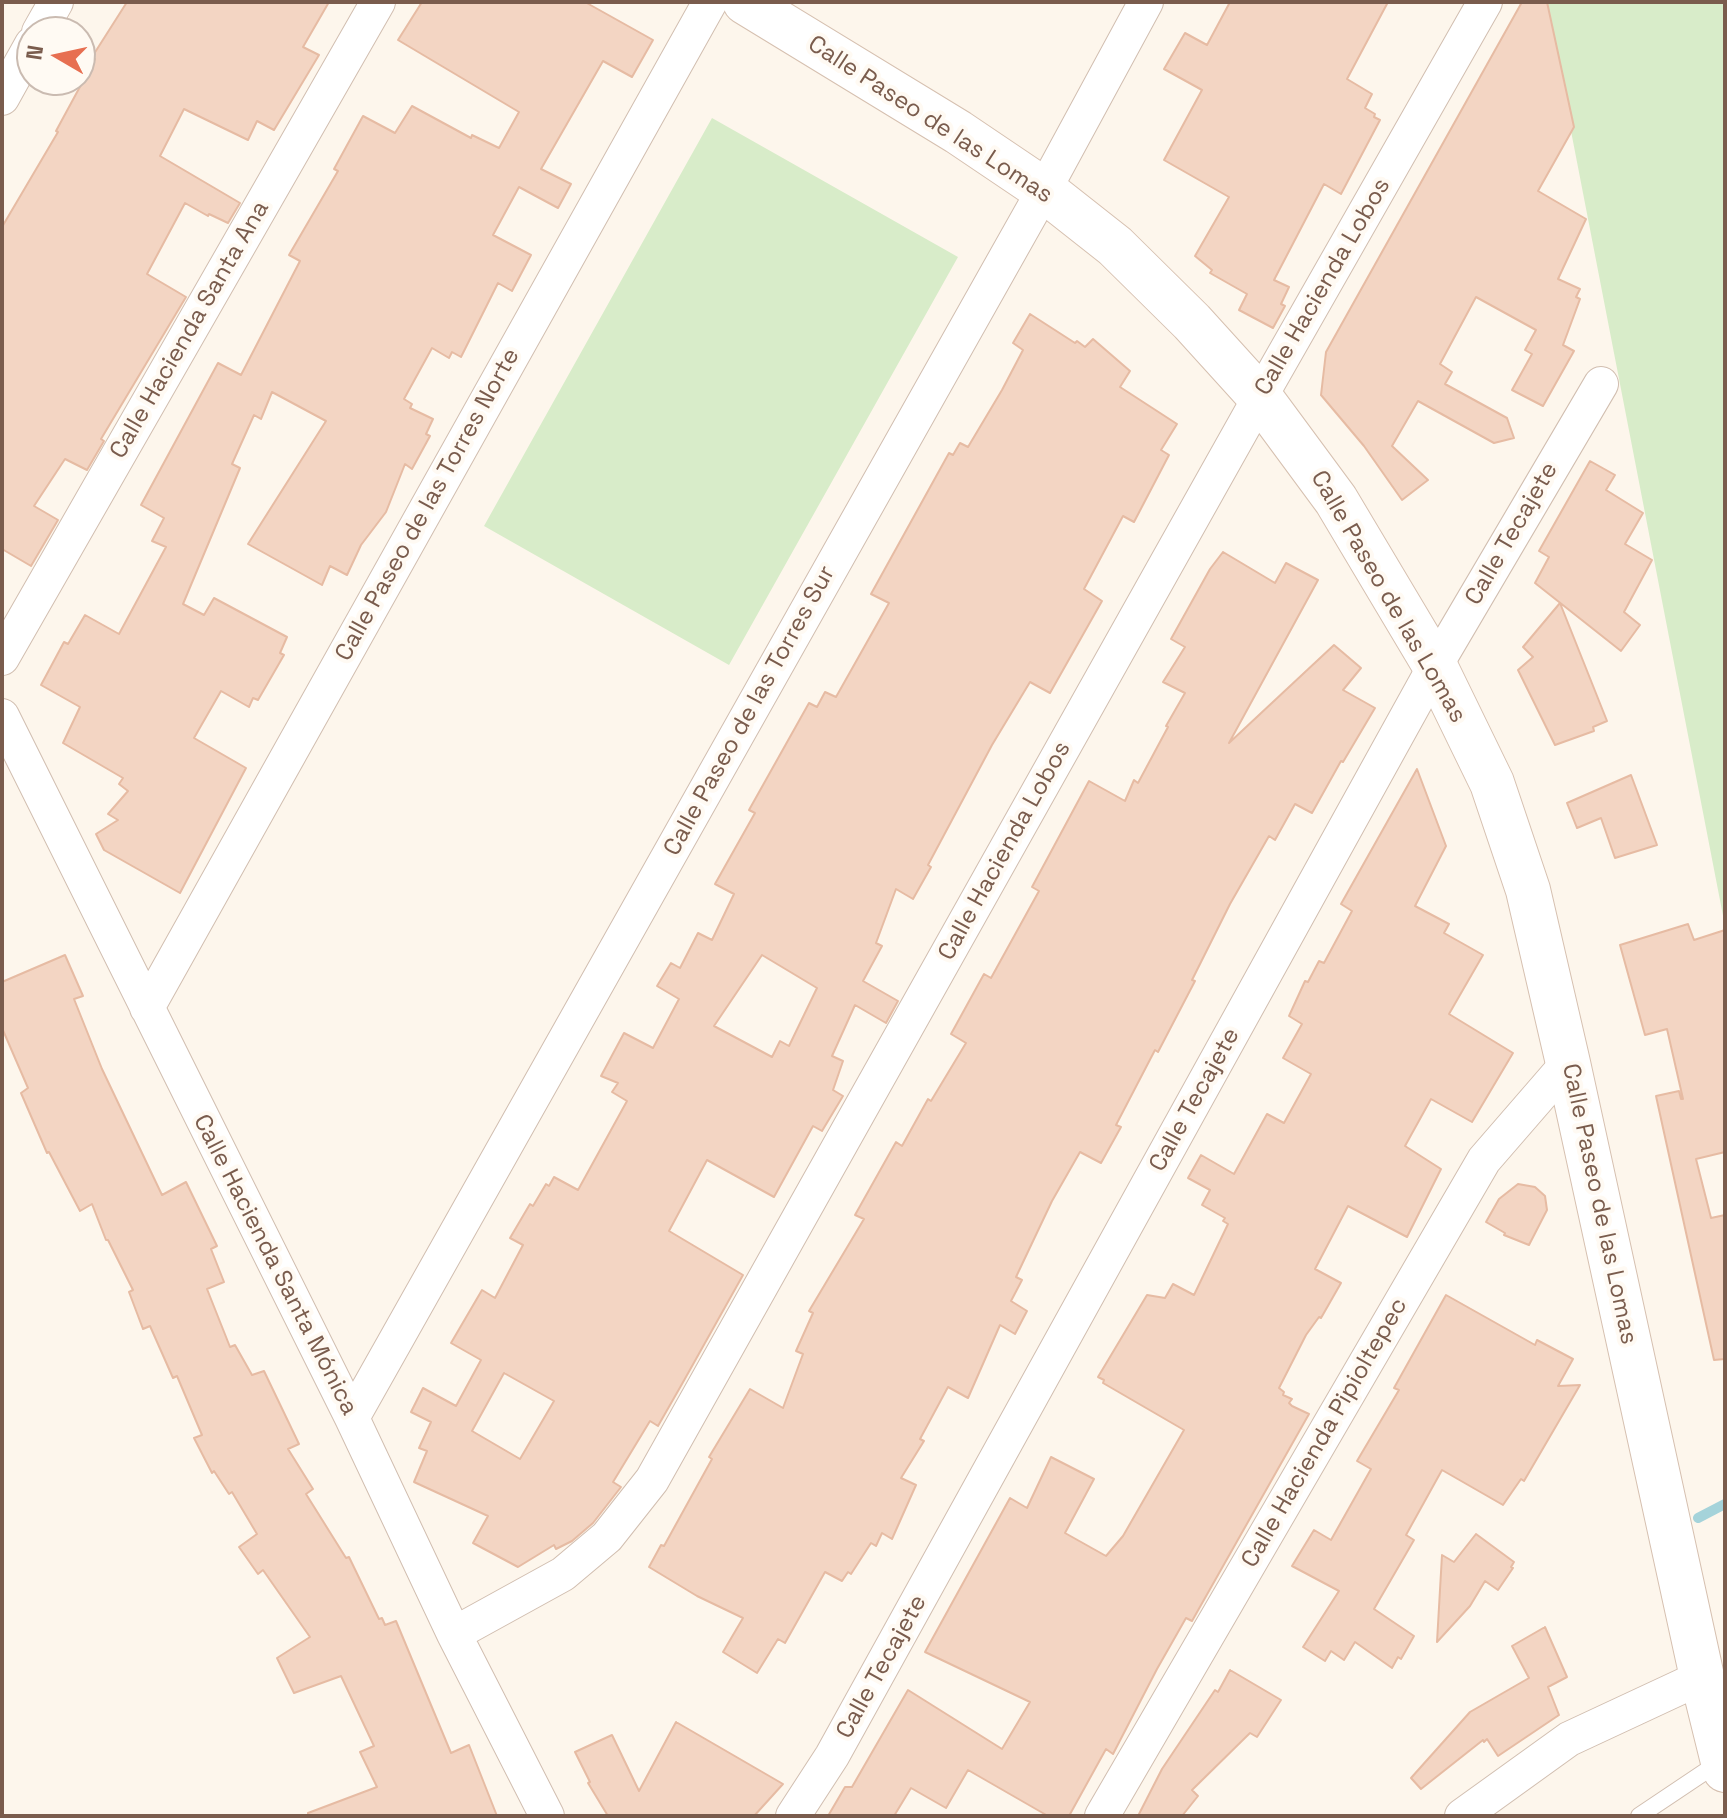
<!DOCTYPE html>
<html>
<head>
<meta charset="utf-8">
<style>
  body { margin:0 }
  #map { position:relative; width:1727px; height:1818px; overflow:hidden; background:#fdf6ec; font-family:"Space Grotesk",sans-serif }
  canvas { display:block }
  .frame { position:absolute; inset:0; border:4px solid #7a5c4d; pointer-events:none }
  .north { position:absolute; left:16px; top:16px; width:80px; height:80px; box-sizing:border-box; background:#fffaf3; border:2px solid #cabbb1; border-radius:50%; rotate:279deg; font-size:22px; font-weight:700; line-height:32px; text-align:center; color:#7a5c4d }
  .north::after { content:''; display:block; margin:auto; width:28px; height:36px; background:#e76f51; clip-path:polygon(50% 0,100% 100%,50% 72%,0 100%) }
</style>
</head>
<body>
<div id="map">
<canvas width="1727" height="1818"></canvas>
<div class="frame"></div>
<div class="north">N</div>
</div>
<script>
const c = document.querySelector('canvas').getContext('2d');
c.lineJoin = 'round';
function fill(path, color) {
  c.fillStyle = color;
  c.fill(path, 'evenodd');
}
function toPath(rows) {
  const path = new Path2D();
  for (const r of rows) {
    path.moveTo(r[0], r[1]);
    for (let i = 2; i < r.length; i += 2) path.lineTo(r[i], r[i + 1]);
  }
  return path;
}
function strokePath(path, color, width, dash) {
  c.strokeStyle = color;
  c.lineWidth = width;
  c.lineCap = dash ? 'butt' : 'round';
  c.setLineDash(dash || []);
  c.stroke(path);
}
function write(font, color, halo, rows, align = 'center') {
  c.font = font + ' "Space Grotesk",sans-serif';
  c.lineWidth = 8;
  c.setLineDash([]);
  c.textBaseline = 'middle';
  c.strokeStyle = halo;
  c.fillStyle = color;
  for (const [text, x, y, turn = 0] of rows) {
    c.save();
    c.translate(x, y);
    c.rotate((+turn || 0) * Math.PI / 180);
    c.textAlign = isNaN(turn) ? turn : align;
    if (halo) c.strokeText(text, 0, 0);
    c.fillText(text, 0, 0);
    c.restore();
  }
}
fill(toPath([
  [1546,2,1725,2,1725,926],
  [712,118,958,257,729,665,484,526]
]), '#d8ecc9');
strokePath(toPath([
  [1698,1518,1725,1504]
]), '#a5d3da', 10);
const building = toPath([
  [127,2,329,2,303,47,319,55,274,130,257,121,248,140,184,109,160,156,240,203,228,223,209,214,208,216,185,203,147,274,186,297,101,439,104,441,87,470,65,459,34,506,58,520,31,566,2,549,2,227,58,132,56,131,95,59,92,57,127,2],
  [422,2,585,2,653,40,632,77,603,61,541,169,571,184,558,208,519,187,493,235,531,255,512,291,498,283,461,357,452,352,449,358,432,348,404,399,412,404,410,408,433,419,426,434,430,436,412,469,405,464,386,512,361,545,347,575,330,566,322,585,248,544,326,421,272,392,261,419,254,415,232,464,240,468,183,604,204,615,214,598,287,637,280,653,284,655,258,700,253,698,249,707,221,691,194,738,246,768,180,893,104,850,96,834,118,820,108,814,128,791,119,784,123,778,63,743,80,707,41,685,64,642,68,644,85,615,119,634,166,547,152,541,164,518,141,505,218,363,241,375,300,261,289,255,338,171,334,169,363,116,395,133,412,106,471,138,472,135,499,148,519,112,398,40,422,2],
  [1230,2,1388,2,1347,79,1372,94,1365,108,1375,114,1374,117,1380,120,1341,194,1324,184,1274,280,1289,287,1281,304,1285,306,1273,328,1239,310,1247,294,1210,273,1212,270,1195,256,1229,197,1164,160,1202,90,1164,69,1185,33,1207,45,1230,2],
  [1522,2,1547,2,1574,127,1538,191,1586,219,1558,279,1580,289,1576,297,1580,299,1563,345,1574,351,1543,406,1512,390,1532,354,1525,350,1536,330,1476,297,1440,364,1452,372,1445,384,1507,418,1514,438,1494,443,1418,401,1392,446,1428,480,1402,500,1364,446,1321,395,1326,352,1522,2],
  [1030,314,1075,343,1077,341,1085,347,1093,339,1130,371,1120,387,1177,424,1161,450,1169,455,1134,522,1123,516,1084,589,1102,601,1050,693,1030,682,992,745,928,865,931,867,913,899,896,889,876,943,882,946,863,981,898,1001,886,1023,855,1005,832,1056,843,1061,833,1090,843,1096,822,1131,813,1126,774,1197,707,1160,669,1231,743,1275,682,1384,658,1426,650,1421,613,1482,621,1487,593,1523,572,1541,556,1549,554,1545,518,1567,473,1543,488,1516,414,1482,427,1451,419,1448,431,1422,411,1412,423,1388,456,1406,481,1360,451,1343,482,1290,495,1298,523,1245,510,1238,530,1204,533,1206,546,1184,549,1186,554,1177,578,1190,627,1101,612,1092,618,1083,601,1076,624,1033,653,1048,679,999,657,986,671,963,680,968,698,933,712,940,734,894,715,884,755,813,749,810,809,703,817,707,825,692,836,697,889,603,871,594,949,453,953,455,960,443,968,447,1002,390,1023,350,1013,343,1030,314],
  [762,955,817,988,789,1046,780,1041,772,1057,714,1026,762,955],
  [504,1373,554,1401,520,1459,472,1431,504,1373],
  [1590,461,1615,475,1606,490,1643,513,1625,544,1652,560,1624,612,1640,625,1621,651,1535,583,1549,557,1539,551,1590,461],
  [1223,552,1275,583,1286,563,1318,580,1229,743,1334,645,1361,668,1343,690,1375,708,1343,762,1341,761,1312,813,1295,804,1275,840,1269,836,1230,904,1192,980,1195,981,1158,1052,1155,1050,1116,1125,1121,1127,1101,1163,1080,1152,1052,1201,1016,1277,1022,1280,1011,1301,1027,1311,1015,1334,1000,1325,968,1398,948,1387,920,1439,924,1441,901,1478,916,1485,892,1539,882,1533,876,1546,871,1543,851,1574,848,1572,842,1581,825,1572,785,1643,778,1639,757,1673,723,1652,743,1618,697,1596,649,1567,661,1545,664,1546,712,1459,709,1457,750,1389,783,1408,803,1354,796,1351,813,1313,809,1311,864,1219,855,1215,896,1142,902,1146,928,1099,931,1101,966,1043,951,1034,984,974,991,978,1039,891,1032,887,1089,781,1125,801,1134,780,1138,783,1168,727,1166,726,1185,693,1163,682,1185,647,1171,639,1210,569,1223,552],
  [1560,603,1607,721,1593,727,1594,731,1555,745,1518,670,1533,657,1523,647,1560,603],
  [1417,769,1446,846,1415,906,1449,924,1444,933,1483,955,1449,1014,1513,1053,1472,1122,1431,1099,1405,1146,1441,1169,1407,1237,1348,1206,1315,1269,1341,1283,1321,1318,1319,1317,1306,1335,1279,1388,1284,1392,1283,1395,1292,1399,1289,1403,1292,1406,1309,1414,1192,1621,1186,1618,1157,1669,1113,1754,1106,1749,1069,1816,1048,1816,968,1770,946,1808,911,1788,894,1816,828,1816,845,1787,852,1787,908,1690,1002,1749,1030,1702,925,1652,1010,1498,1027,1508,1051,1457,1094,1479,1065,1533,1106,1556,1123,1536,1184,1430,1103,1383,1104,1380,1098,1377,1147,1295,1165,1298,1173,1284,1194,1295,1228,1224,1223,1221,1225,1218,1202,1205,1210,1190,1188,1178,1201,1155,1234,1174,1267,1114,1284,1123,1311,1074,1283,1058,1302,1024,1289,1016,1305,981,1308,982,1319,961,1324,963,1352,911,1341,904,1417,769],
  [1631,775,1657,845,1615,858,1601,818,1577,828,1567,803,1631,775],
  [1688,924,1694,940,1725,930,1725,1152,1696,1159,1711,1218,1725,1215,1725,1359,1714,1360,1656,1096,1679,1091,1681,1099,1683,1099,1667,1029,1645,1035,1620,945,1688,924],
  [65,955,83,996,74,999,102,1069,162,1195,186,1182,217,1246,211,1249,224,1282,207,1289,230,1347,235,1345,252,1375,264,1371,299,1444,288,1449,313,1489,306,1494,346,1558,349,1557,379,1619,382,1618,385,1625,396,1621,451,1753,469,1745,497,1816,308,1816,308,1813,377,1787,360,1752,374,1746,341,1676,294,1693,277,1658,310,1637,263,1570,258,1574,239,1547,257,1534,232,1492,229,1494,214,1471,212,1473,194,1438,202,1435,177,1376,173,1378,150,1326,143,1329,129,1292,133,1290,108,1240,106,1240,92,1204,80,1211,49,1152,47,1153,21,1093,28,1088,2,1028,2,982,65,955],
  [1518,1184,1535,1187,1545,1196,1547,1210,1529,1245,1504,1235,1505,1233,1486,1222,1499,1199,1518,1184],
  [1446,1295,1535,1345,1537,1340,1573,1359,1558,1386,1580,1385,1524,1481,1521,1479,1503,1505,1442,1470,1406,1535,1414,1540,1374,1609,1414,1636,1401,1659,1398,1657,1392,1668,1355,1642,1344,1660,1331,1651,1325,1661,1303,1647,1339,1591,1292,1566,1314,1530,1331,1540,1371,1469,1357,1461,1399,1390,1394,1388,1446,1295],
  [1476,1534,1514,1562,1511,1567,1513,1568,1498,1590,1485,1581,1470,1606,1437,1642,1442,1555,1454,1562,1476,1534],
  [1545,1627,1567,1677,1548,1687,1559,1715,1498,1756,1487,1739,1484,1742,1483,1740,1421,1789,1411,1778,1470,1712,1529,1678,1512,1646,1545,1627],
  [1230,1670,1281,1700,1270,1717,1257,1737,1250,1733,1192,1790,1198,1796,1182,1816,1138,1816,1162,1769,1215,1690,1218,1692,1230,1670],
  [676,1722,783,1784,754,1816,608,1816,588,1783,590,1782,575,1752,612,1735,639,1791,676,1722]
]);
fill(building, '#f3d5c3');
strokePath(building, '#e6bba3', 2);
const lane = toPath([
  [1639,1816,1721,1761]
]);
const street = toPath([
  [39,32,56,2],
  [2,98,32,44],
  [2,658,378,2],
  [2,716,352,1418,454,1634,547,1816],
  [147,1008,710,2],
  [352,1418,1044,190,1146,2],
  [454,1634,563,1574,607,1537,652,1480,1260,397,1485,2],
  [793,1816,832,1756,1435,666,1601,384],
  [1102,1816,1484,1160,1568,1063],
  [1462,1816,1569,1739,1702,1677]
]);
const secondary = toPath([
  [745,2,958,132,1044,190,1115,246,1192,322,1260,397,1336,500,1435,666,1492,783,1528,890,1568,1063,1702,1677,1725,1770]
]);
strokePath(lane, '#d1beb0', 18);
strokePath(street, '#d1beb0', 36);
strokePath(secondary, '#d6c0b0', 46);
strokePath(lane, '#fff', 16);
strokePath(street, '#fff', 34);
strokePath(secondary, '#fff', 44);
write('24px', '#7a5c4d', '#fffaf3', [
  ["Calle Paseo de las Lomas",930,120,33],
  ["Calle Hacienda Lobos",1323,287,-60],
  ["Calle Hacienda Santa Ana",190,330,-60],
  ["Calle Paseo de las Torres Norte",428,505,-61],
  ["Calle Tecajete",1512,534,-60],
  ["Calle Paseo de las Lomas",1388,597,60],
  ["Calle Paseo de las Torres Sur",750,711,-61],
  ["Calle Hacienda Lobos",1005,851,-61],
  ["Calle Tecajete",1195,1100,-61],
  ["Calle Paseo de las Lomas",1599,1204,78],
  ["Calle Hacienda Santa Mónica",275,1265,63],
  ["Calle Hacienda Pipioltepec",1325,1433,-60],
  ["Calle Tecajete",882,1667,-61]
]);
</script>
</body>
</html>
